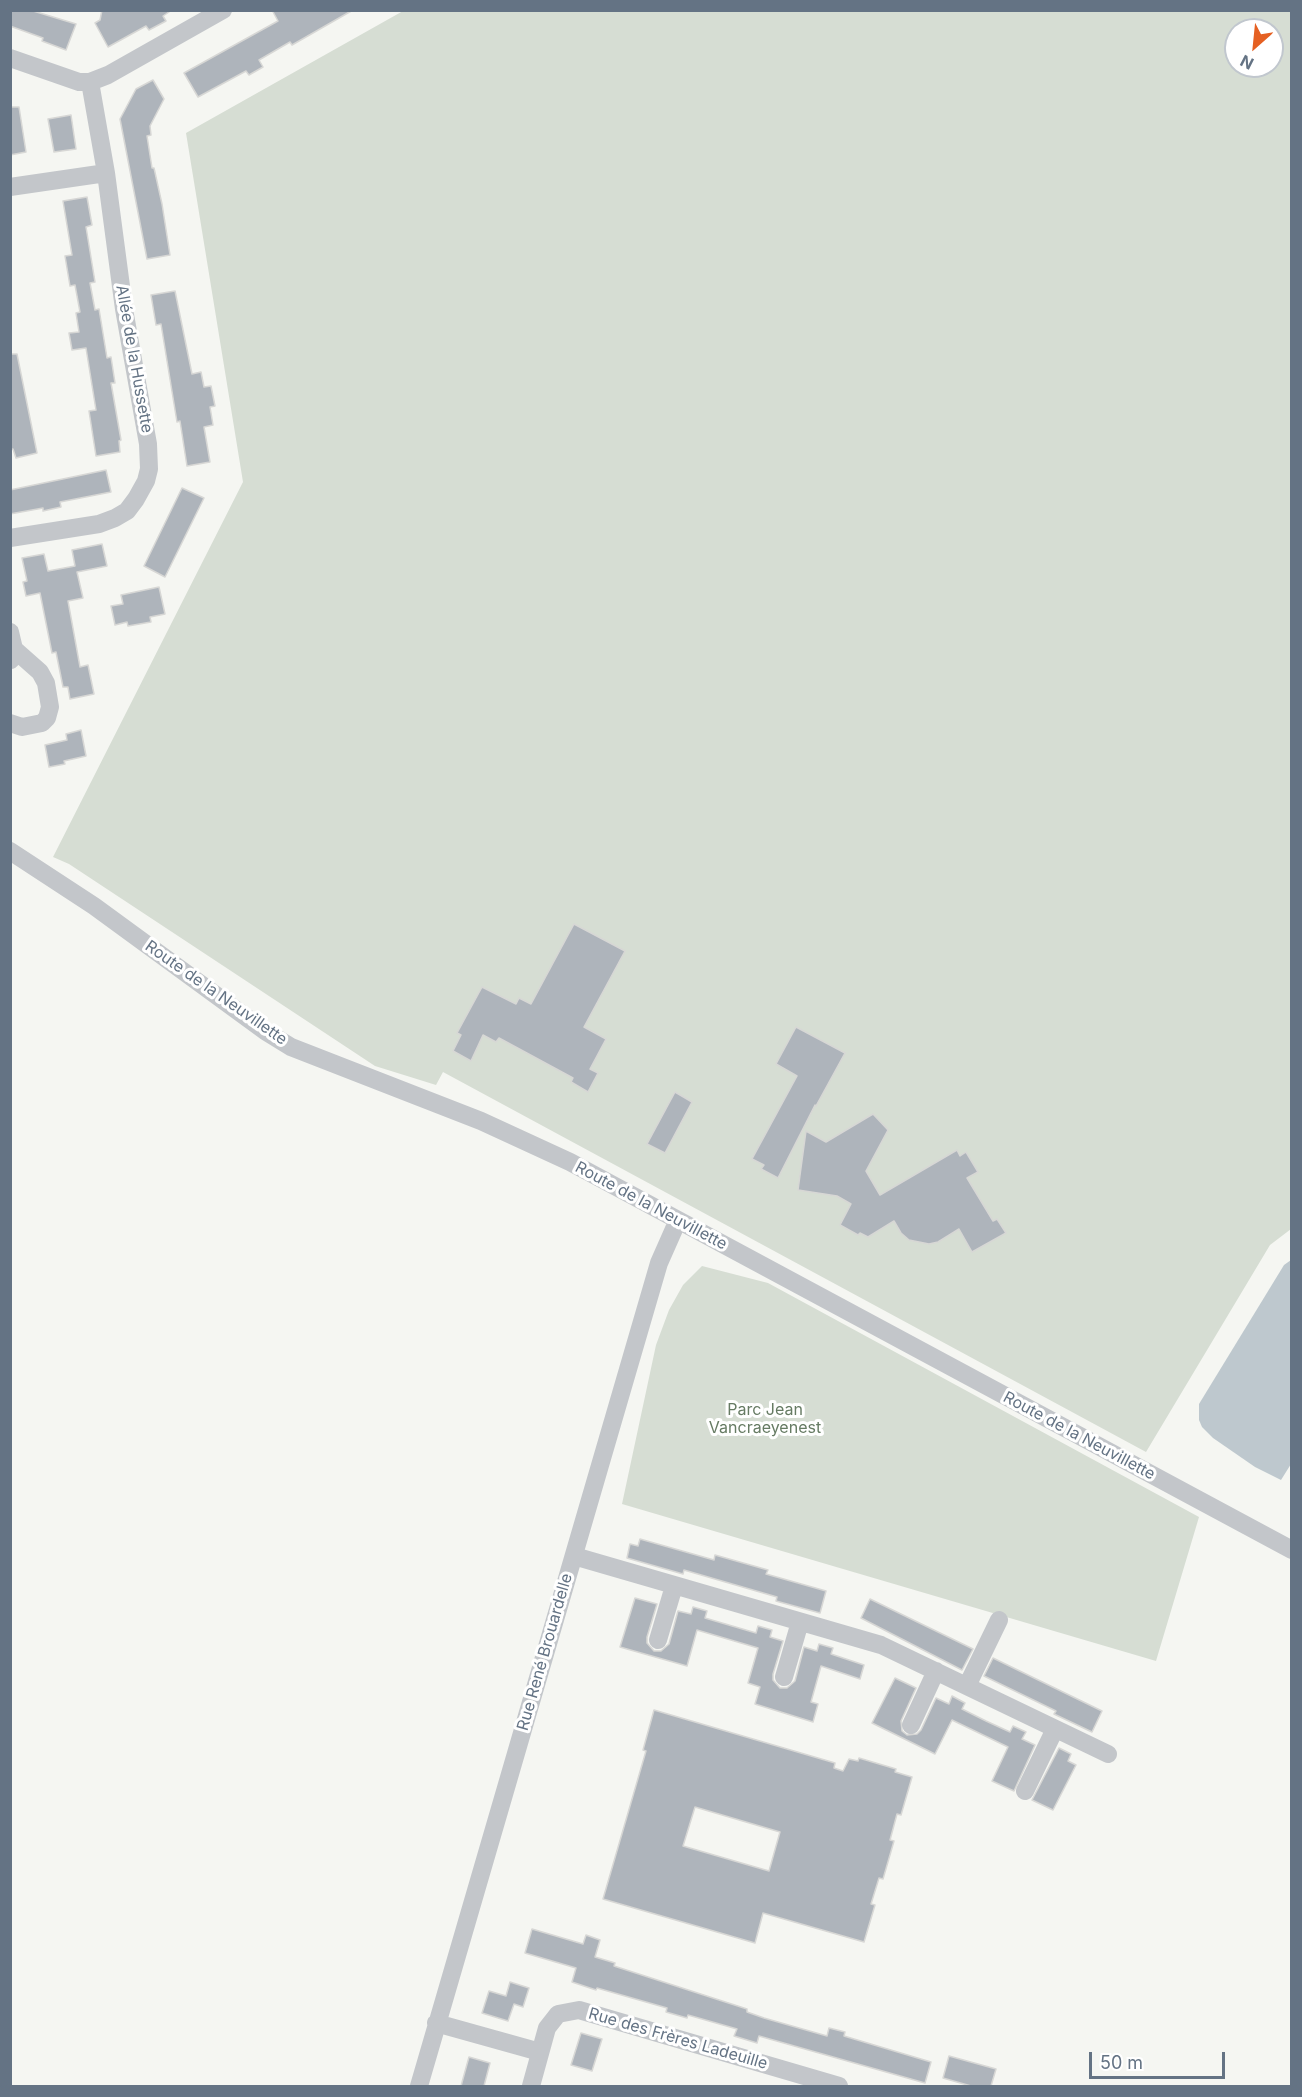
<!DOCTYPE html>
<html>
<head>
<meta charset="utf-8">
<style>
  body { margin:0 }
  #map { position:relative; width:1302px; height:2097px; overflow:hidden; background:#f5f6f2; font-family:Inter,sans-serif }
  canvas { display:block }
  .frame { position:absolute; inset:0; border:12px solid #647384; pointer-events:none }
  .north { position:absolute; left:1224px; top:18px; width:60px; height:60px; box-sizing:border-box; background:#fff; border:2px solid #c1c7ce; border-radius:50%; rotate:207deg; font-size:16px; font-weight:700; line-height:24px; text-align:center; color:#647384 }
  .north::after { content:''; display:block; margin:auto; width:21px; height:27px; background:#e56022; clip-path:polygon(50% 0,100% 100%,50% 72%,0 100%) }
  .scale { position:absolute; left:1089px; top:2052px; width:136px; height:27px; box-sizing:border-box; border:3px solid #647384; border-top:0; padding-left:8px; font-size:18px; line-height:21px; white-space:nowrap; color:#647384; -webkit-text-stroke:4px #fff; paint-order:stroke }
</style>
</head>
<body>
<div id="map">
<canvas width="1302" height="2097"></canvas>
<div class="frame"></div>
<div class="north">N</div>
<div class="scale">50 m</div>
</div>
<script>
const c = document.querySelector('canvas').getContext('2d');
c.lineJoin = 'round';
function fill(path, color) {
  c.fillStyle = color;
  c.fill(path, 'evenodd');
}
function toPath(rows) {
  const path = new Path2D();
  for (const r of rows) {
    path.moveTo(r[0], r[1]);
    for (let i = 2; i < r.length; i += 2) path.lineTo(r[i], r[i + 1]);
  }
  return path;
}
function strokePath(path, color, width, dash) {
  c.strokeStyle = color;
  c.lineWidth = width;
  c.lineCap = dash ? 'butt' : 'round';
  c.setLineDash(dash || []);
  c.stroke(path);
}
function write(font, color, halo, rows, align = 'center') {
  c.font = font + ' Inter,sans-serif';
  c.lineWidth = 6;
  c.setLineDash([]);
  c.textBaseline = 'middle';
  c.strokeStyle = halo;
  c.fillStyle = color;
  for (const [text, x, y, turn = 0] of rows) {
    c.save();
    c.translate(x, y);
    c.rotate((+turn || 0) * Math.PI / 180);
    c.textAlign = isNaN(turn) ? turn : align;
    if (halo) c.strokeText(text, 0, 0);
    c.fillText(text, 0, 0);
    c.restore();
  }
}
fill(toPath([
  [403,11,1291,11,1291,1229,1270,1245,1146,1452,443,1072,436,1085,375,1066,69,864,53,857,243,482,186,133],
  [1236,30,1272,30,1272,66,1236,66],
  [702,1266,768,1283,1199,1517,1156,1661,622,1504,656,1345,669,1310,683,1285]
]), '#d6ddd3');
fill(toPath([
  [1291,1260,1291,1464,1281,1480,1255,1467,1213,1438,1202,1427,1199,1420,1199,1404,1284,1265]
]), '#bec8ce');
const building = toPath([
  [10,10,30,10,76,24,66,50,42,41,43,38,10,26,10,10],
  [102,10,172,10,163,16,166,21,149,30,146,26,108,47,95,23,100,20,102,10],
  [272,10,353,10,292,45,290,42,259,60,263,67,249,75,246,71,198,97,184,73,278,21,272,10],
  [153,80,164,99,150,126,151,135,147,136,152,168,154,168,162,204,170,255,147,259,120,119,136,89,153,80],
  [10,107,19,107,26,152,10,155,10,107],
  [71,115,76,149,54,152,48,119,71,115],
  [87,197,92,225,86,227,95,282,90,283,95,310,99,309,107,358,111,357,115,383,111,383,121,440,119,441,120,452,96,456,89,411,96,410,86,348,72,350,69,333,79,332,76,313,80,312,75,285,70,286,65,256,72,255,63,201,87,197],
  [175,291,192,374,201,372,204,387,211,386,215,406,210,407,213,425,204,427,210,462,187,466,180,421,177,422,161,324,156,325,151,295,175,291],
  [10,354,17,354,37,453,16,458,13,449,10,450,10,354],
  [106,470,111,492,60,502,61,507,43,511,43,508,10,514,10,490,106,470],
  [182,488,204,498,165,577,144,566,182,488],
  [102,544,107,566,77,572,83,598,68,601,80,667,88,665,94,694,70,699,68,687,63,687,56,652,52,653,40,593,26,596,23,582,27,581,22,558,44,554,48,571,75,566,72,550,102,544],
  [159,587,165,614,150,617,151,622,128,626,127,622,115,625,111,606,123,604,121,595,159,587],
  [81,730,86,756,64,761,65,764,49,767,45,745,67,740,66,734,81,730],
  [574,924,625,951,584,1027,606,1039,590,1069,598,1073,588,1092,571,1082,573,1078,499,1038,496,1042,483,1035,471,1061,453,1051,461,1035,457,1033,482,987,516,1004,519,998,531,1004,574,924],
  [796,1027,845,1053,816,1106,815,1105,778,1178,761,1169,764,1165,752,1159,797,1076,776,1064,796,1027],
  [675,1092,692,1102,665,1153,647,1144,675,1092],
  [873,1114,888,1130,866,1171,880,1195,957,1150,960,1156,966,1152,978,1172,967,1178,993,1221,997,1219,1006,1233,972,1252,959,1229,938,1242,929,1244,909,1240,901,1233,894,1221,868,1237,860,1233,858,1235,840,1225,851,1204,837,1196,798,1190,806,1131,826,1142,873,1114],
  [640,1539,714,1560,715,1555,768,1570,766,1574,826,1591,820,1613,776,1601,777,1597,684,1570,683,1574,627,1558,630,1544,638,1546,640,1539],
  [635,1598,657,1604,647,1637,647,1643,654,1651,661,1651,669,1644,678,1611,691,1614,693,1607,707,1611,705,1618,756,1633,758,1626,772,1630,770,1637,783,1641,773,1674,773,1680,780,1688,787,1688,795,1681,804,1647,817,1651,819,1644,833,1648,831,1654,864,1665,860,1679,821,1666,811,1702,818,1704,813,1722,755,1704,760,1687,748,1683,758,1648,697,1630,687,1666,620,1647,635,1598],
  [870,1599,973,1649,962,1670,861,1618,870,1599],
  [993,1658,1102,1711,1092,1732,1054,1714,1056,1711,984,1676,993,1658],
  [895,1678,916,1688,901,1721,902,1731,907,1735,917,1734,921,1730,936,1698,949,1704,952,1696,965,1703,962,1709,986,1721,1010,1732,1013,1726,1026,1732,1022,1739,1035,1745,1014,1791,992,1781,1008,1747,952,1720,935,1754,872,1723,895,1678],
  [654,1710,835,1763,834,1768,843,1771,849,1759,858,1761,859,1758,896,1769,895,1772,912,1777,901,1815,897,1814,890,1840,894,1841,883,1879,879,1878,871,1904,875,1905,864,1942,763,1913,755,1943,603,1899,646,1751,643,1750,654,1710],
  [695,1807,780,1832,769,1871,683,1846,695,1807],
  [1059,1748,1071,1754,1068,1761,1076,1765,1053,1810,1032,1800,1059,1748],
  [532,1929,583,1944,586,1935,600,1940,595,1957,615,1963,614,1966,747,2009,747,2012,764,2018,827,2036,829,2028,845,2032,844,2036,931,2062,925,2083,759,2036,757,2043,734,2036,737,2029,688,2015,687,2018,666,2012,667,2008,597,1988,596,1990,572,1982,576,1968,525,1953,532,1929],
  [510,1982,529,1988,523,2007,514,2004,508,2021,482,2013,489,1991,506,1996,510,1982],
  [581,2033,602,2039,592,2071,571,2065,581,2033],
  [949,2056,996,2069,991,2086,971,2086,943,2078,949,2056],
  [469,2057,490,2063,484,2086,461,2086,469,2057]
]);
fill(building, '#aeb4bb');
strokePath(building, '#d7d7d5', 1.5);
strokePath(toPath([
  [10,58,79,82,90,82,108,75,223,10],
  [10,187,106,173],
  [10,538,99,524,115,518,127,511,136,499,146,481,149,469,148,444,124,309,106,173,90,82],
  [10,632,14,649,11,660],
  [10,723,22,727,42,723,47,718,50,707,46,683,40,672,14,649],
  [10,851,94,906,265,1031,291,1047,481,1121,570,1162,1292,1550],
  [574,1556,881,1645,1108,1754],
  [658,1640,674,1586],
  [784,1677,800,1622],
  [967,1686,999,1620],
  [911,1725,936,1671],
  [1025,1791,1055,1729],
  [436,2023,540,2052],
  [419,2086,659,1263,678,1220],
  [531,2086,547,2028,558,2014,579,2010,839,2086]
]), '#c3c6ca', 18);
write('16px', '#647384', '#fff', [
  ["Allée de la Hussette",134,359,80],
  ["Route de la Neuvillette",216,993,35],
  ["Route de la Neuvillette",651,1206,28],
  ["Route de la Neuvillette",1079,1436,28],
  ["Rue René Brouardelle",545,1652,-74],
  ["Rue des Frères Ladeuille",678,2039,16]
]);
write('16px', '#667b63', '#fff', [
  ["Parc Jean",765,1410],
  ["Vancraeyenest",765,1428]
]);
</script>
</body>
</html>
